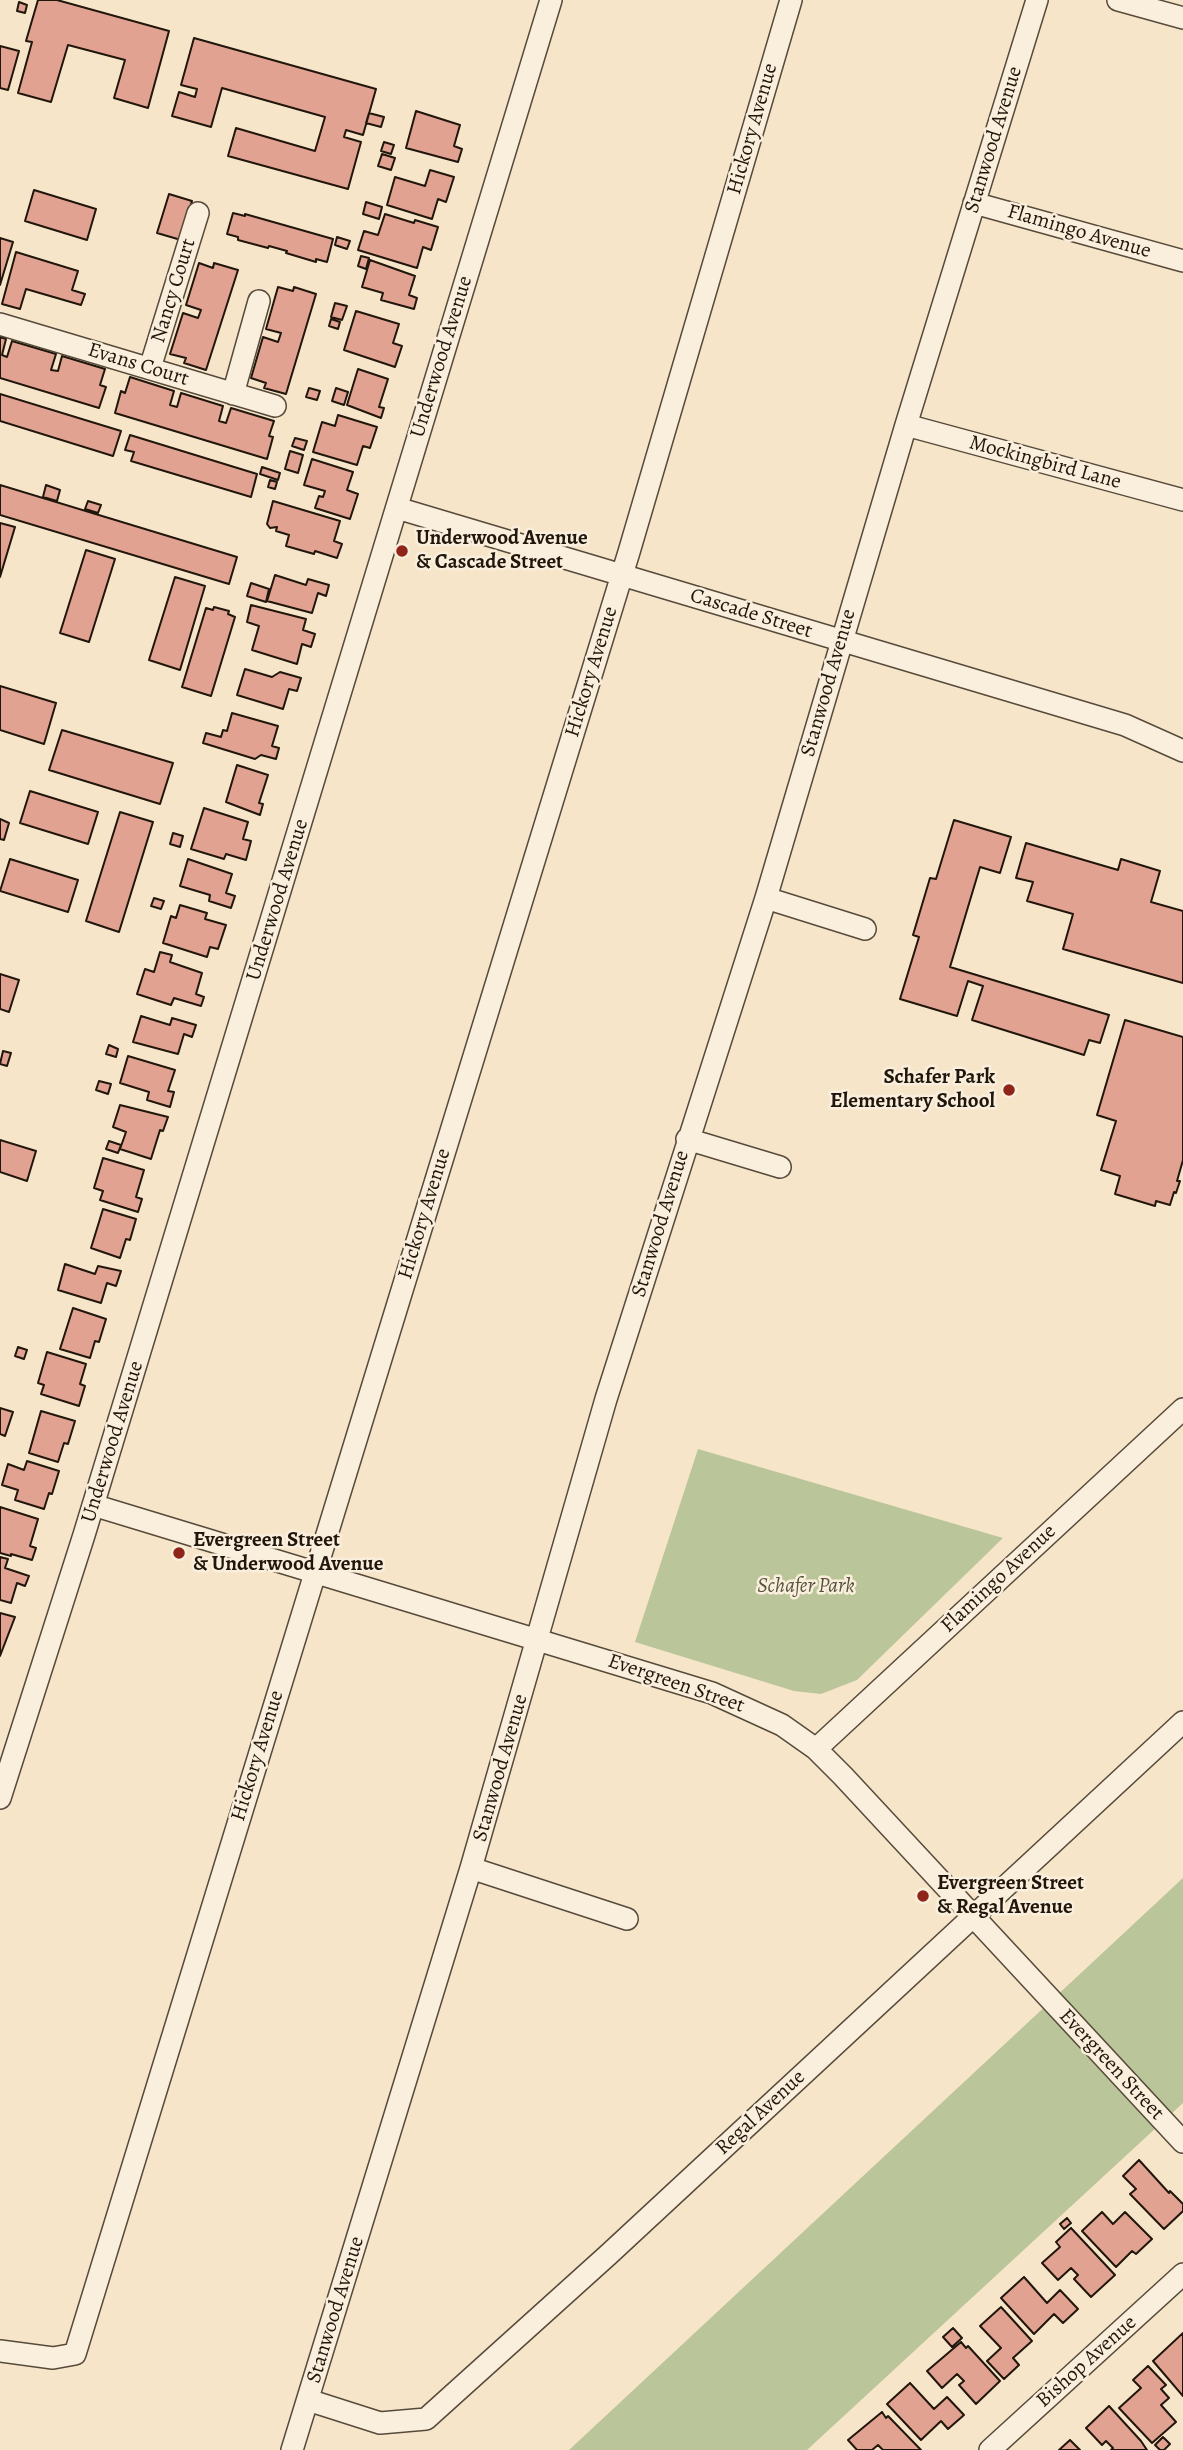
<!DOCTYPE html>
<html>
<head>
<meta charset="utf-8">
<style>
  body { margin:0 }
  canvas { display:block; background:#f7e5c9 }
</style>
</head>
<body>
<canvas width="1183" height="2450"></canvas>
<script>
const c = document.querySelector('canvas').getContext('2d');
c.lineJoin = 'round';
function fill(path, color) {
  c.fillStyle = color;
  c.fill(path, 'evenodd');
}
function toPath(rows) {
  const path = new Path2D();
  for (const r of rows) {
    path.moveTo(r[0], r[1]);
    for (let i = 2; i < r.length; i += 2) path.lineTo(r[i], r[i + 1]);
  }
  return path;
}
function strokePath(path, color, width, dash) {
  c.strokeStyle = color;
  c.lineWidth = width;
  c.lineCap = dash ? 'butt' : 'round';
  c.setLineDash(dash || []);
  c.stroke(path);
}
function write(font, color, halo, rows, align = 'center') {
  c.font = font + ' Alegreya,serif';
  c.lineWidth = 5;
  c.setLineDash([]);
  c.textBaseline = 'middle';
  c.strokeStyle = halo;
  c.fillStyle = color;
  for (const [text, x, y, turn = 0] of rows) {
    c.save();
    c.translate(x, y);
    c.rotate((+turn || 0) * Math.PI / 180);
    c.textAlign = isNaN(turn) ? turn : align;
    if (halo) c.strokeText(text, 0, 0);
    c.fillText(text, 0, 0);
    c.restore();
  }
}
fill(toPath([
  [698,1449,1003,1538,857,1680,821,1694,794,1691,635,1642],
  [1183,1878,1183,2103,807,2450,569,2450]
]), '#bac599');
const building = toPath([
  [38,0,57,0,169,31,148,108,114,98,125,60,68,45,51,102,18,93,32,42,26,41,38,0],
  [19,2,27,5,25,13,17,11,19,2],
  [194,38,376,89,363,135,346,130,344,137,361,142,348,189,228,156,236,128,315,151,325,117,222,88,211,127,172,116,179,92,195,97,197,89,181,85,194,38],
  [0,46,19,51,8,90,0,88,0,46],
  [416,111,460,125,454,146,462,149,458,162,406,148,416,111],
  [369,113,384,117,381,127,366,123,369,113],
  [384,142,394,145,391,154,381,151,384,142],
  [382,154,395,158,391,170,378,166,382,154],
  [430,170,454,177,446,202,438,199,432,219,387,205,395,177,425,186,430,170],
  [34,190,96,209,87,240,25,221,34,190],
  [169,194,192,201,181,240,157,233,169,194],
  [366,202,382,207,379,219,363,214,366,202],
  [233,213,245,216,245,214,333,239,327,262,316,259,316,262,286,253,287,251,269,246,268,248,238,240,238,237,227,234,233,213],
  [385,214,414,223,415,220,438,227,431,250,423,247,417,268,358,250,364,231,378,235,385,214],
  [337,237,350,241,347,249,335,245,337,237],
  [0,238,13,242,0,285,0,238],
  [16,252,78,271,72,290,85,294,81,305,26,289,20,309,2,304,16,252],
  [361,256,369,258,366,269,358,266,361,256],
  [370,260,415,276,409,295,417,298,414,309,381,300,383,293,362,287,370,260],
  [199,263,213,268,214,263,238,270,206,370,184,363,186,358,170,354,183,313,198,318,201,310,186,305,199,263],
  [278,287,293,291,294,287,316,294,286,394,264,388,266,383,251,378,263,337,278,342,281,333,266,329,278,287],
  [335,303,347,306,342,320,331,317,335,303],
  [356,311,399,324,393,343,402,346,395,367,344,350,356,311],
  [331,319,340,322,338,329,329,326,331,319],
  [0,337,6,339,2,355,7,357,12,341,56,354,51,370,58,371,62,356,105,369,100,385,106,387,99,408,0,378,0,337],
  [358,369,388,379,379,407,384,408,381,418,347,405,358,369],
  [130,377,174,391,170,405,177,407,181,393,223,406,219,421,226,423,231,408,274,421,269,436,273,437,267,459,115,413,121,391,125,393,130,377],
  [309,388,320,391,317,400,306,397,309,388],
  [336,388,348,392,344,405,332,401,336,388],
  [0,394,121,431,113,456,0,421,0,394],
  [338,415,377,427,370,448,363,446,357,465,313,452,322,422,335,426,338,415],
  [130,435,257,474,251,497,131,461,134,452,125,450,130,435],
  [295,438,307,441,304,450,292,446,295,438],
  [290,451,303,455,298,473,285,469,290,451],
  [312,459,353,472,347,490,358,494,350,519,315,508,319,496,323,497,325,491,304,485,312,459],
  [262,467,280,473,278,480,260,474,262,467],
  [270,480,277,482,275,489,268,487,270,480],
  [0,485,237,557,229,584,0,515,0,485],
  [46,485,60,490,57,501,43,497,46,485],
  [88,501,101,505,98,513,85,509,88,501],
  [273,501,340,521,334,541,342,544,337,558,315,551,314,554,286,546,289,535,276,531,277,527,270,528,267,524,273,501],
  [0,523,15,527,0,577,0,523],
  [86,550,115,559,89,642,60,633,86,550],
  [275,575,306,585,308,579,329,585,326,596,318,593,312,613,267,601,275,575],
  [175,577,205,586,180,670,149,660,175,577],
  [251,583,269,589,266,602,247,596,251,583],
  [251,605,306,619,303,630,315,634,311,647,302,644,297,664,252,650,259,626,247,622,251,605],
  [214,607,229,611,228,614,235,617,211,696,182,687,206,608,213,610,214,607],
  [245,669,272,677,280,672,301,678,297,691,289,689,283,709,237,695,245,669],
  [0,686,56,703,44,744,0,730,0,686],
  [232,713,278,726,272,746,279,748,276,759,261,755,255,759,203,743,206,733,221,737,223,730,227,731,232,713],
  [62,730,173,763,160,804,49,770,62,730],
  [237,765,268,775,259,803,263,804,260,815,226,802,237,765],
  [30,791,98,812,88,844,20,823,30,791],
  [204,808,248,822,243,839,251,841,246,860,226,854,224,859,191,849,204,808],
  [120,812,153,822,119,932,86,921,120,812],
  [0,819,9,823,4,840,0,839,0,819],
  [954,820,1011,837,1000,873,980,867,950,967,1109,1015,1100,1043,1089,1040,1084,1055,972,1020,983,986,968,981,957,1016,900,999,919,937,913,935,930,878,936,879,954,820],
  [173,833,183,836,180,847,170,844,173,833],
  [1026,843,1118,870,1121,859,1160,871,1151,902,1183,911,1183,983,1063,949,1073,914,1027,901,1033,882,1016,878,1026,843],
  [10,859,78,880,68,912,0,891,10,859],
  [188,859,232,874,226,893,235,896,231,908,209,901,210,895,180,886,188,859],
  [154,898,164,901,161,909,151,906,154,898],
  [180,905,207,913,205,919,226,925,218,949,210,947,207,957,163,943,171,916,176,918,180,905],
  [160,952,172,955,170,962,202,973,196,994,204,997,201,1006,174,998,171,1005,137,994,145,969,154,972,160,952],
  [0,974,19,980,9,1012,0,1009,0,974],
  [141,1016,170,1025,172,1018,196,1025,192,1037,184,1034,178,1054,133,1042,141,1016],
  [1125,1020,1183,1037,1183,1160,1177,1181,1180,1181,1176,1193,1174,1192,1170,1205,1156,1201,1155,1206,1115,1194,1120,1176,1101,1170,1116,1121,1097,1115,1125,1020],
  [109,1045,118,1049,116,1057,106,1054,109,1045],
  [3,1051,11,1053,7,1066,0,1064,3,1051],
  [128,1056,175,1070,168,1091,174,1092,170,1107,147,1100,149,1092,120,1083,128,1056],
  [99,1081,111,1084,108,1094,96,1090,99,1081],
  [120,1105,168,1117,163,1131,160,1130,151,1159,120,1149,126,1132,113,1127,120,1105],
  [0,1140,36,1151,27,1181,0,1172,0,1140],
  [109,1141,121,1145,118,1153,106,1149,109,1141],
  [103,1158,144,1170,136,1197,142,1199,138,1212,100,1200,103,1191,94,1188,103,1158],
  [103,1209,136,1219,130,1240,126,1239,120,1258,91,1248,103,1209],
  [65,1264,95,1274,98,1266,121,1271,116,1286,107,1283,101,1303,58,1290,65,1264],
  [73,1308,106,1319,99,1342,95,1341,90,1358,60,1349,73,1308],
  [18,1347,27,1350,24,1359,15,1356,18,1347],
  [47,1352,86,1364,80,1384,85,1386,79,1406,41,1394,44,1385,38,1383,47,1352],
  [0,1408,13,1412,5,1436,0,1434,0,1408],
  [41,1411,75,1421,68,1444,64,1443,58,1462,29,1453,41,1411],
  [27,1461,59,1471,52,1494,49,1493,44,1509,15,1500,18,1490,2,1485,8,1464,24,1470,27,1461],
  [0,1507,38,1519,30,1546,36,1548,32,1560,11,1554,11,1556,0,1553,0,1507],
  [0,1557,8,1559,5,1568,29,1576,25,1586,17,1583,11,1603,0,1600,0,1557],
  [0,1613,15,1617,0,1656,0,1613],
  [1139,2160,1169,2193,1170,2191,1183,2204,1183,2211,1164,2229,1130,2194,1136,2189,1123,2176,1139,2160],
  [1102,2212,1113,2224,1125,2212,1152,2239,1136,2254,1132,2251,1116,2267,1082,2231,1102,2212],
  [1067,2218,1071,2223,1064,2229,1060,2224,1067,2218],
  [1071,2228,1115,2275,1091,2297,1074,2279,1078,2275,1071,2268,1058,2280,1042,2263,1060,2247,1056,2242,1071,2228],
  [1024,2277,1047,2303,1060,2290,1078,2309,1063,2323,1054,2314,1034,2334,1001,2298,1024,2277],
  [1001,2307,1032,2341,1013,2358,1019,2365,1004,2379,987,2361,1001,2348,980,2326,1001,2307],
  [953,2328,962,2338,952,2347,943,2337,953,2328],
  [1183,2333,1183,2396,1153,2361,1183,2333],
  [961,2342,966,2348,968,2346,1000,2381,976,2404,959,2385,964,2381,957,2374,942,2388,927,2371,961,2342],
  [1148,2366,1166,2385,1161,2389,1169,2398,1161,2405,1176,2422,1152,2443,1119,2408,1141,2388,1133,2380,1148,2366],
  [910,2383,934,2409,947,2397,964,2415,948,2429,941,2421,921,2440,887,2404,910,2383],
  [1109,2406,1141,2441,1147,2450,1111,2450,1113,2448,1106,2441,1102,2445,1086,2428,1109,2406],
  [882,2412,886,2418,888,2416,921,2450,883,2450,878,2445,872,2450,857,2450,848,2440,882,2412],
  [1163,2437,1170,2444,1164,2450,1160,2450,1155,2445,1163,2437],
  [1070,2440,1080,2450,1059,2450,1070,2440]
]);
fill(building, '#e2a291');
strokePath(building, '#20160b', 2);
const minor = toPath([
  [1118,0,1183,18],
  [974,203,1183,261],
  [0,324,275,406],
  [150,368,198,213],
  [233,394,259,301],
  [906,425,1183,500],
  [397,508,1125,725,1183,751],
  [766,898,865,929],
  [687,1139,780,1167],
  [93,1505,712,1693,782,1725,816,1749,843,1776,1183,2142],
  [816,1749,1183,1409],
  [0,1798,84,1535,551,0],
  [471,1868,627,1919],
  [0,2351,53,2358,75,2354,629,552,791,0],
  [308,2400,380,2423,426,2419,608,2255,1183,1722],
  [292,2450,471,1868,606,1399,766,898,906,425,1037,0],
  [990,2450,1183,2274]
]);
strokePath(minor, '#564a3a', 24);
strokePath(minor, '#faeedc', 21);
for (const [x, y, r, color] of [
  [402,551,7,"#8f2418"],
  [1009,1090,7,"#8f2418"],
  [179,1553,7,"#8f2418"],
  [923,1896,7,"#8f2418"]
]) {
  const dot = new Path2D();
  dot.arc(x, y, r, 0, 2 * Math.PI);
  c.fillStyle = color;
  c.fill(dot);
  strokePath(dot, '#faeedc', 2.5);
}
write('21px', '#20160b', '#faeedc', [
  ["Hickory Avenue",753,129,-74],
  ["Stanwood Avenue",994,140,-73],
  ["Flamingo Avenue",1079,232,16],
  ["Nancy Court",174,291,-73],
  ["Underwood Avenue",442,357,-73],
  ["Evans Court",138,365,17],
  ["Mockingbird Lane",1045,463,15],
  ["Cascade Street",751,614,17],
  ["Hickory Avenue",592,672,-73],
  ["Stanwood Avenue",829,683,-74],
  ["Underwood Avenue",278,900,-73],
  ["Hickory Avenue",425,1214,-73],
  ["Stanwood Avenue",661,1224,-73],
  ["Underwood Avenue",113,1442,-73],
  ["Flamingo Avenue",999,1579,-43],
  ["Evergreen Street",676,1684,19],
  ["Hickory Avenue",258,1756,-73],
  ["Stanwood Avenue",501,1768,-74],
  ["Evergreen Street",1111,2065,47],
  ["Regal Avenue",761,2113,-43],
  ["Stanwood Avenue",336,2310,-73],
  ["Bishop Avenue",1087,2362,-42]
]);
write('bold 21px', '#20160b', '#faeedc', [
  ["Underwood Avenue",416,539],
  ["& Cascade Street",416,563],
  ["Schafer Park",995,1078,"right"],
  ["Elementary School",995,1102,"right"],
  ["Evergreen Street",193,1541],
  ["& Underwood Avenue",193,1565],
  ["Evergreen Street",937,1884],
  ["& Regal Avenue",937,1908]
], 'left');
write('italic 21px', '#56533d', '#faeedc', [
  ["Schafer Park",806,1587]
]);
</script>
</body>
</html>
